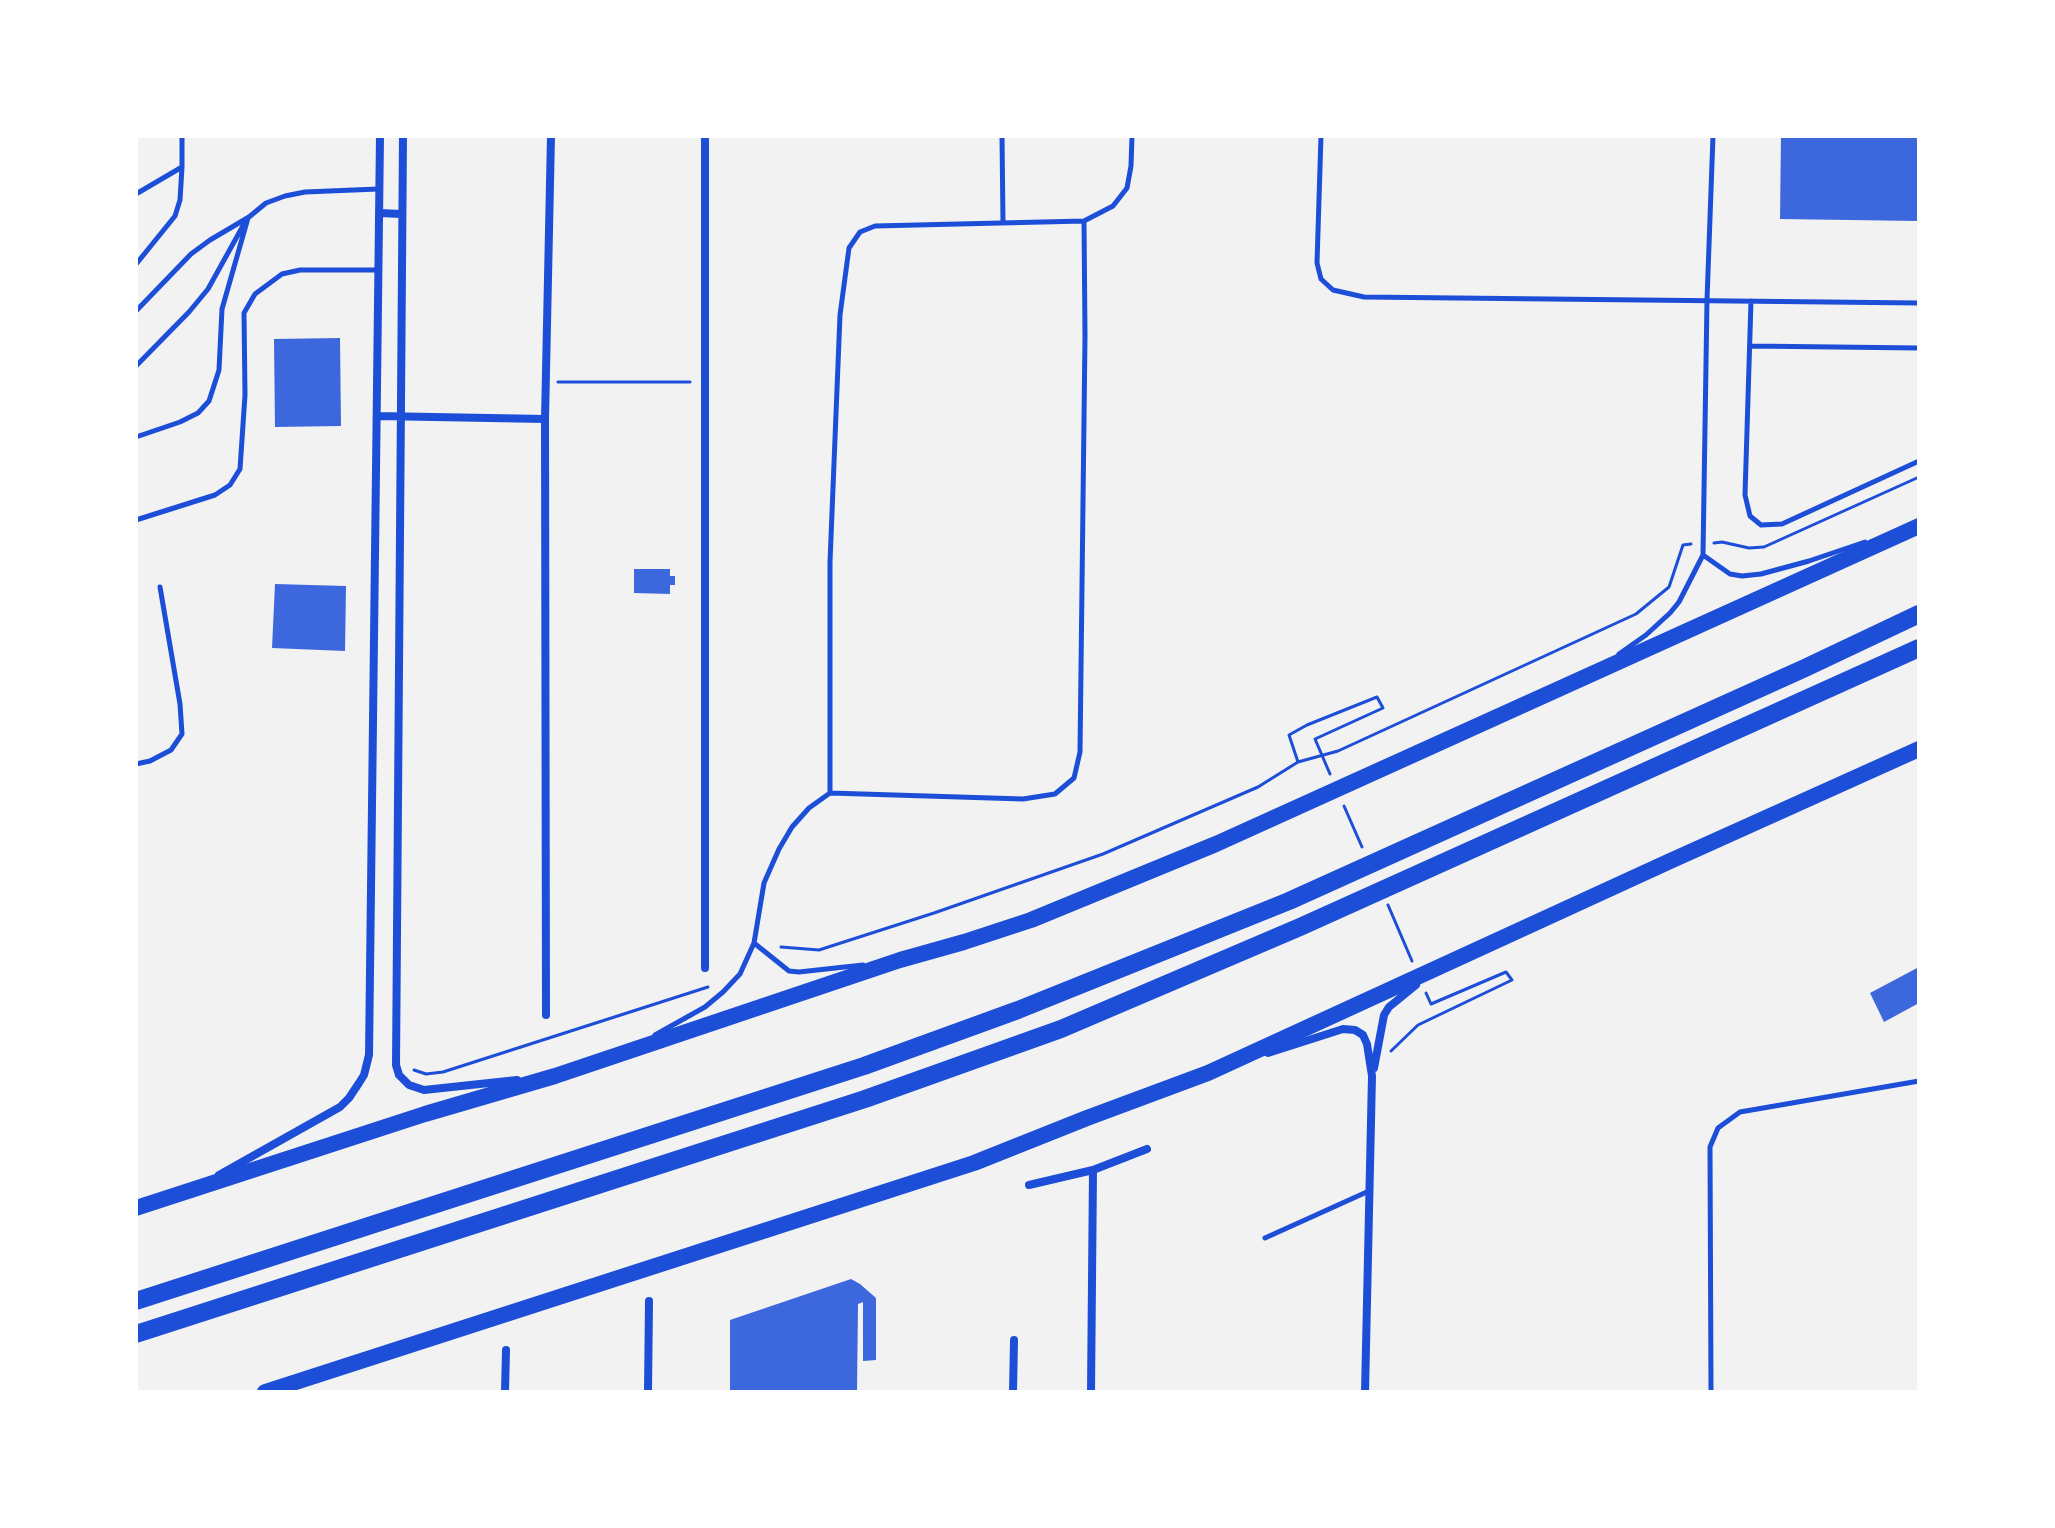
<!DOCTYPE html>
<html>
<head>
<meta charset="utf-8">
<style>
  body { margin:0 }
  #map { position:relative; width:2055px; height:1528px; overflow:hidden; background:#f2f2f2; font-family:"Varela Round",sans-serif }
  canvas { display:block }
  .frame { position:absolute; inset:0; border:138px solid #fff; pointer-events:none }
</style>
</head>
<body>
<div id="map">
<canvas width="2055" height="1528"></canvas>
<div class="frame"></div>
</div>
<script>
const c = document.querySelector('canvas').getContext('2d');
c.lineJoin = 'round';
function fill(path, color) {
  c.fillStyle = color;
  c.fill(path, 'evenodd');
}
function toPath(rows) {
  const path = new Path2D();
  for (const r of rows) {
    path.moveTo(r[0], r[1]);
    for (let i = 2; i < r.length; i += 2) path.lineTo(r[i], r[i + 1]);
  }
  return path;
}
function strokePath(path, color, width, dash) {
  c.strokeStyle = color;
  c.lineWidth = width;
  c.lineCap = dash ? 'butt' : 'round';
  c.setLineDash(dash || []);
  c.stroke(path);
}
fill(toPath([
  [1781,136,1919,136,1919,221,1780,219],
  [340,338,341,426,275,427,274,339],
  [634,569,670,569,670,576,675,576,675,585,670,585,670,594,634,593],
  [275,584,346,586,345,651,272,648],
  [1919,967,1919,1003,1884,1022,1870,993],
  [851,1279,860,1284,876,1298,876,1360,863,1361,863,1302,858,1304,857,1392,730,1392,730,1320]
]), '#3d67dc');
strokePath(toPath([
  [558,382,690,382],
  [1714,543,1722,542,1749,548,1764,547,1919,477],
  [1298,762,1338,751,1636,614,1669,587,1683,545,1691,544],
  [1344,806,1362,847],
  [1388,905,1412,961],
  [781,947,819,950,934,913,1103,854,1258,787,1298,762,1289,735,1307,725,1377,697,1383,708,1315,739,1330,774],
  [1391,1051,1418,1025,1512,980,1506,972,1431,1004,1426,993],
  [414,1070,426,1074,443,1072,708,987]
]), '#1d4ed8', 3);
strokePath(toPath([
  [1002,136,1003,222],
  [1321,136,1317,263,1321,279,1333,290,1364,297,1919,303],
  [136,194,182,167,182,136],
  [136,261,137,263,175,216,180,200,182,167],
  [1751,301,1745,495,1750,516,1761,525,1782,524,1919,461],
  [136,311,191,254,210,240,249,217,266,203,285,196,305,192,378,189],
  [1750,346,1919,348],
  [136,366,189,312,208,289,244,224],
  [136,437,180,422,198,413,209,401,219,370,222,309,248,218],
  [136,520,215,495,230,485,240,469,245,395,244,313,255,294,282,274,300,270,378,270],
  [1703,555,1730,574,1742,576,1761,574,1809,561,1865,542],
  [1619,654,1646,635,1670,613,1679,602,1703,555,1707,300,1713,136],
  [136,764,150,761,171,750,182,734,180,704,160,587],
  [830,793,830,562,840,315,849,248,860,232,875,226,1084,221,1113,206,1127,188,1131,166,1132,136],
  [754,943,789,971,799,972,863,965],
  [655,1035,705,1007,723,992,740,974,754,943,764,883,779,849,792,827,809,808,830,793,1023,799,1055,794,1074,778,1080,752,1085,336,1084,221],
  [1265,1238,1369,1191],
  [1711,1392,1710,1147,1718,1128,1740,1112,1919,1081]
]), '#1d4ed8', 5);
strokePath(toPath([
  [403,136,396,1065,399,1075,409,1085,424,1090,517,1080],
  [379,213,402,214],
  [377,416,545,419],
  [705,968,705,136],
  [546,1015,545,419,551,136],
  [1268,1053,1343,1029,1355,1030,1363,1035,1367,1044,1372,1076,1365,1392],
  [1374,1068,1384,1015,1389,1007,1416,985],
  [219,1175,340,1107,349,1098,359,1083,364,1075,369,1055,380,136],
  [1029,1185,1093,1170,1147,1149],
  [505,1392,506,1350],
  [648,1392,649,1301],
  [1013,1392,1014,1340],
  [1091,1392,1093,1170]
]), '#1d4ed8', 8);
strokePath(toPath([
  [136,1208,425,1114,555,1076,900,960,964,942,1031,920,1216,844,1919,526],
  [265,1392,974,1163,1087,1118,1208,1073,1668,862,1919,749]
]), '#1d4ed8', 16);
strokePath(toPath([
  [136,1301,864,1066,1018,1010,1289,901,1805,668,1919,614],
  [136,1334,865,1099,1061,1029,1300,927,1919,648]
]), '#1d4ed8', 18);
</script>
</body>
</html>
